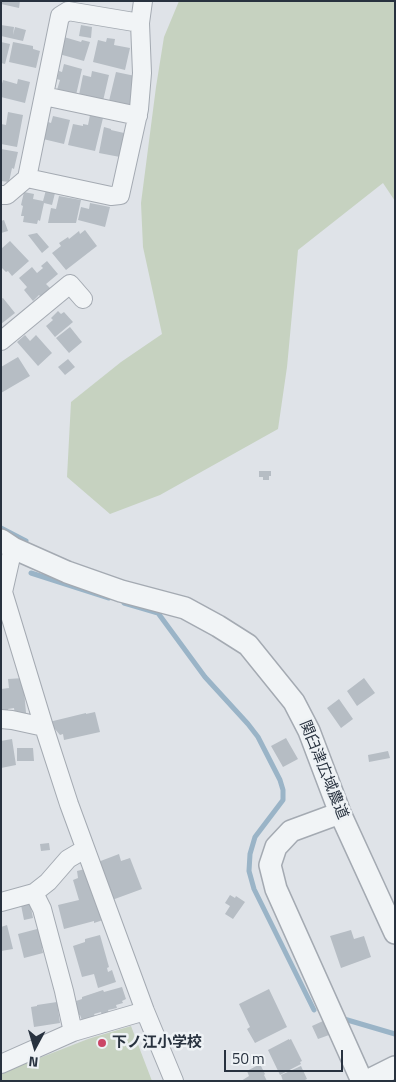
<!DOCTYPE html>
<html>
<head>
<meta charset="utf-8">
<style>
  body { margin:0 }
  #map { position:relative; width:396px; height:1082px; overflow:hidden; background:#dfe3e8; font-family:"Titillium Web",sans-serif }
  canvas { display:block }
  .frame { position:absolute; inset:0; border:2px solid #28323f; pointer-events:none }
  .north { position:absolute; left:10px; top:1022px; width:50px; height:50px; -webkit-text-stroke:4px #eef2f5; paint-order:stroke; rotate:186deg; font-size:14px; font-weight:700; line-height:20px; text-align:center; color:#28323f }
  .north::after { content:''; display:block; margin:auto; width:18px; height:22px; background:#28323f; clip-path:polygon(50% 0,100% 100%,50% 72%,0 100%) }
  .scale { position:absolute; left:224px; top:1050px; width:119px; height:22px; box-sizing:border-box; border:2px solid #28323f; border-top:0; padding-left:6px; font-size:15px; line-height:18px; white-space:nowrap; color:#28323f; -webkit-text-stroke:4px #eef2f5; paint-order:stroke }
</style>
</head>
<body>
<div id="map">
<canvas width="396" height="1082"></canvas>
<div class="frame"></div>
<div class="north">N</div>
<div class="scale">50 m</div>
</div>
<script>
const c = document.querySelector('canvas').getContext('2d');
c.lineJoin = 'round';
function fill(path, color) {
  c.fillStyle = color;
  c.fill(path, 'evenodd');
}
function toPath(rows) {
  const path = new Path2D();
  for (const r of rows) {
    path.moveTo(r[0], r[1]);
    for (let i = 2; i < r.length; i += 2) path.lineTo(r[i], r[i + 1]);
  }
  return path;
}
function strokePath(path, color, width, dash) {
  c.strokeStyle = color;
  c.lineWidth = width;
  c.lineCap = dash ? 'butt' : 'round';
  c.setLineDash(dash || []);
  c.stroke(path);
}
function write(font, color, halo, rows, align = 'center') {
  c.font = font + ' "Titillium Web","Noto Sans JP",sans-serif';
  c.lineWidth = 5;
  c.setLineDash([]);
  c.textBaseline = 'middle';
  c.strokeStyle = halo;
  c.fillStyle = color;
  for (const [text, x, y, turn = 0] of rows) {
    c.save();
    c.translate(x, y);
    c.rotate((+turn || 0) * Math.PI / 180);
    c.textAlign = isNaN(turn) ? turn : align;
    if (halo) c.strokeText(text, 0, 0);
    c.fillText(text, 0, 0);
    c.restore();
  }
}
fill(toPath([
  [179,1,395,1,395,201,383,183,298,250,287,367,278,429,160,495,110,514,67,477,71,402,121,362,162,334,143,247,141,203,156,87,164,37],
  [131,1026,152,1081,1,1081,1,1073,88,1039]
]), '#c6d2c0');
strokePath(toPath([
  [1,528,26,541],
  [31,573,109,598],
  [124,603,158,613,205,677,248,724,258,737,280,780,283,790,283,800,255,837,250,854,249,871,254,889,314,1010],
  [344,1019,395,1034]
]), '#9ab4c7', 5);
fill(toPath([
  [1,1,20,1,19,8,1,4],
  [1,25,14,27,13,35,15,27,26,30,23,41,1,36],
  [81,25,92,27,91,38,79,36],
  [64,37,81,42,82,40,90,42,84,61,59,54],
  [107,38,115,39,114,45,130,48,125,70,93,62,98,40,106,42],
  [1,42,10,44,5,64,1,63],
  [13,42,33,46,33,49,40,51,36,68,9,62],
  [64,64,82,69,76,95,57,90,60,80,57,79,59,71,62,72],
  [92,71,109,75,103,101,79,95,83,75,91,77],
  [116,72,140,77,133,107,109,101],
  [18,79,30,82,25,103,1,97,1,87,3,80,17,84],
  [8,112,23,115,17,147,1,144,1,124,6,125],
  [90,115,103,118,95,151,68,145,73,124,83,126,83,124,88,125],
  [53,116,70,120,64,144,43,139,48,122,51,123],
  [104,127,111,129,111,130,124,133,120,157,99,153],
  [1,149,18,152,14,169,12,168,9,182,1,181],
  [46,190,55,193,52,205,44,203,40,221,38,220,37,224,23,222,24,216,21,216,23,206,21,205,24,192,34,194,33,199,43,201],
  [59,196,81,200,76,223,48,223,51,208,56,209],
  [90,203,110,207,105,227,78,220,81,207,89,209],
  [4,220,8,231,1,233,1,221],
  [85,230,97,246,66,270,52,253,61,246,59,243,68,237,69,239,79,231,80,234],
  [37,233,49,247,42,253,28,235],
  [10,241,29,261,12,276,8,271,6,272,1,267,1,249],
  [47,261,58,274,46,284,51,289,41,297,39,295,33,301,24,290,27,287,19,278,32,267,37,273,43,268,41,266],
  [3,298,15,313,1,324,1,299],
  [58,311,61,314,64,312,73,322,55,337,46,326,53,320,51,318],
  [70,327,82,342,69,353,56,338],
  [25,335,30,341,36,335,52,353,38,366,17,342],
  [18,357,30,376,1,393,1,367],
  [68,359,75,367,65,375,58,367],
  [259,471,271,471,271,476,269,476,269,480,263,480,263,477,259,477],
  [24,678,26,690,24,690,26,713,15,715,14,708,8,709,9,713,1,714,1,689,9,688,8,679],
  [364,678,375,693,357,706,347,691],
  [339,699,353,719,341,728,327,708],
  [95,712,100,732,64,740,63,734,60,735,49,722,86,713,86,714],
  [286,738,298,759,283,767,271,746],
  [12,739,16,765,1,768,1,741],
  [17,748,33,748,34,761,17,761],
  [388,751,390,758,369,762,368,755],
  [49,843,50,850,41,851,40,844],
  [119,854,121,861,130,858,142,889,112,900,98,862],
  [85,869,103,920,94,923,94,921,64,929,58,905,79,900,73,880,78,878,77,871],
  [230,895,235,898,236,896,245,902,233,919,225,914,230,906,225,903],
  [30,903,33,918,24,920,21,905],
  [7,925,13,949,1,951,1,927],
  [41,928,45,947,42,948,43,953,24,958,18,934],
  [351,930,354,939,364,936,371,957,341,968,330,936],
  [100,935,109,967,107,968,108,972,112,970,116,982,98,988,94,974,82,977,73,946,85,942,85,939],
  [122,987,126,999,122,1001,123,1003,116,1005,117,1008,108,1010,110,1016,103,1018,101,1012,94,1014,96,1019,83,1023,80,1015,73,1016,70,1006,77,1004,76,1001,82,999,82,997,103,990,104,992],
  [269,989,287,1027,255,1043,247,1029,250,1027,239,1004],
  [57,1002,60,1023,34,1027,31,1007,37,1006,37,1005],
  [323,1021,329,1035,318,1039,312,1026],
  [289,1039,289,1040,291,1039,302,1061,300,1062,301,1064,280,1075,268,1050],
  [260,1064,265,1074,264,1075,267,1081,241,1081,249,1076,247,1071],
  [301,1066,307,1079,303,1081,283,1081,281,1075]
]), '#b6bdc4');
const minor = toPath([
  [140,23,143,1],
  [44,96,138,116],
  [1,195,7,195,27,178,60,16,68,11,140,23,142,73,139,109,120,195,111,196,27,178],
  [1,341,70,284,83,299],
  [13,548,3,592,44,727,69,804,145,1011,174,1081],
  [1,719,12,720,44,727],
  [34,893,42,909,64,991,73,1032],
  [1,902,34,893,48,882,68,859,85,849],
  [1,1064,73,1032,145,1011]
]);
const tertiary = toPath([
  [1,540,13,548,67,572,121,591,185,608,218,626,248,645,294,702,309,731,340,813,395,933],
  [340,813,291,831,276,847,270,865,276,889,362,1081],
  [367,1081,395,1067]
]);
strokePath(minor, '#a4aab2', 20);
strokePath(tertiary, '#a4aab2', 24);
strokePath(minor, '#f1f4f6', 18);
strokePath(tertiary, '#f1f4f6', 21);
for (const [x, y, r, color] of [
  [102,1043,5,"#cb4666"]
]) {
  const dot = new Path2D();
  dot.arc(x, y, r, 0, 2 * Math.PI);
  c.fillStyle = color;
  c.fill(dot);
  strokePath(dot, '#eef2f5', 2);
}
write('15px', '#28323f', '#eef2f5', [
  ["関臼津広域農道",323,770,68]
]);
write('bold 15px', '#28323f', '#eef2f5', [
  ["下ノ江小学校",112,1043]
], 'left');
</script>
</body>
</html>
